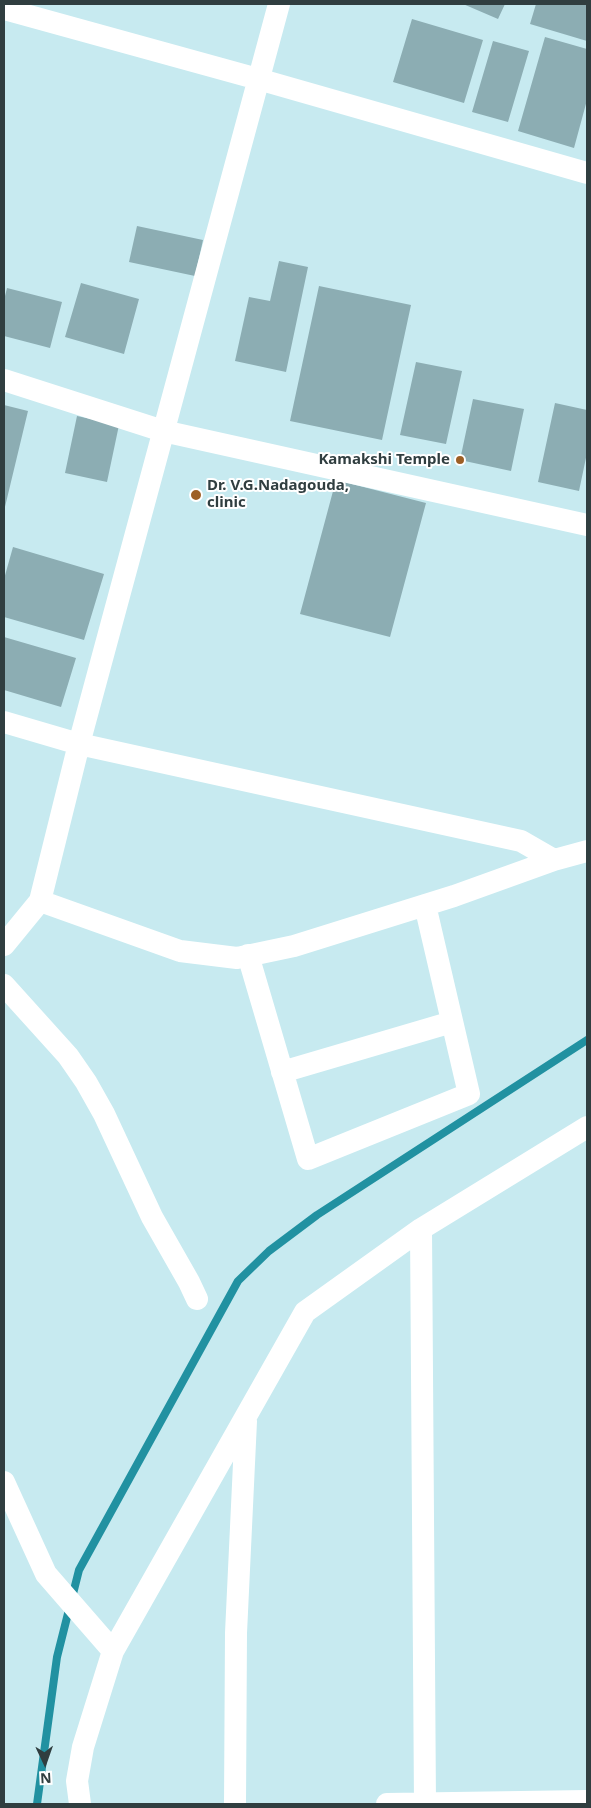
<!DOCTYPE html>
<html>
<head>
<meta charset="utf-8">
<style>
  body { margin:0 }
  #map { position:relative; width:591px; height:1808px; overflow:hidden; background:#c7eaf0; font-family:"Noto Sans",sans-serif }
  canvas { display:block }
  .frame { position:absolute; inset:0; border:5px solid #303e40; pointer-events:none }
  .north { position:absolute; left:20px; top:1738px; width:50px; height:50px; -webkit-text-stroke:4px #fff; paint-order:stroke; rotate:177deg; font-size:14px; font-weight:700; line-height:20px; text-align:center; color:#303e40 }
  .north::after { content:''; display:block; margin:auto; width:18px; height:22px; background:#303e40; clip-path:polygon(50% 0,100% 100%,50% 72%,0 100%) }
</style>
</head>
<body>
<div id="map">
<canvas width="591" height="1808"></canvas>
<div class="frame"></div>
<div class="north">N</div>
</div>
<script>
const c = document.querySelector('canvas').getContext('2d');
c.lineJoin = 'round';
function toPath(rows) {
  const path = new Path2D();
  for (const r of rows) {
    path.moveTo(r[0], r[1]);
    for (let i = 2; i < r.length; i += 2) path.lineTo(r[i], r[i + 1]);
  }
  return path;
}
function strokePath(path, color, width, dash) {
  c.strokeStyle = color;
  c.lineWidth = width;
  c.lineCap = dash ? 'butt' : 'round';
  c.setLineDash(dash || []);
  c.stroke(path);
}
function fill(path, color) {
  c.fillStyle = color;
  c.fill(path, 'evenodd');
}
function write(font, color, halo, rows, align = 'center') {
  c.font = font + ' "Noto Sans",sans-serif';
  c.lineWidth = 4;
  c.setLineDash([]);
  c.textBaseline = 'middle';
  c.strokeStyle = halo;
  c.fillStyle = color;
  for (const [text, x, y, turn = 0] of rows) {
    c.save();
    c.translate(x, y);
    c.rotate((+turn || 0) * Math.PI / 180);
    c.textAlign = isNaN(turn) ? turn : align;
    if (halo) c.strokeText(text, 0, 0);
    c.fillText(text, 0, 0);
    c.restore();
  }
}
strokePath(toPath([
  [37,1804,57,1657,79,1570,238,1281,269,1251,317,1215,587,1040]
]), '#2191a1', 8);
fill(toPath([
  [463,4,505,4,498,19],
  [536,4,587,4,587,41,530,24],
  [412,19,483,40,464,103,393,82],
  [545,37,587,49,587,100,574,148,518,131],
  [493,41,529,51,508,122,472,112],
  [137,226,203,240,195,276,129,262],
  [279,261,308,267,286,372,235,361,249,297,270,301],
  [81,283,139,299,124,354,65,337],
  [319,286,411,305,382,440,290,421],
  [7,288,62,302,50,348,4,336,4,300],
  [416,362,462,371,446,444,400,435],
  [473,399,524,409,511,471,460,460],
  [555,403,587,410,587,453,579,491,538,482],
  [4,405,28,411,4,511],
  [77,416,119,425,107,482,65,473],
  [336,480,426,503,390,637,300,614],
  [13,547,104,574,84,640,4,617,4,579],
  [4,637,76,658,61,707,4,690]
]), '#8cadb3');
strokePath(toPath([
  [4,9,258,79,587,173],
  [4,380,163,431,587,525],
  [4,722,79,744,279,4],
  [40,901,180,951,237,958,294,946,454,896,554,860,587,851],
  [4,945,40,901,79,744,521,841,554,860],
  [248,955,308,1159,469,1094,425,905],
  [4,985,68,1056,86,1082,104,1114,152,1217,189,1282,197,1299],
  [282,1072,452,1022],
  [4,1482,46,1574,113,1651],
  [80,1804,77,1781,83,1747,113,1651,305,1312,421,1229],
  [235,1804,236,1633,246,1421],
  [387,1804,587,1801],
  [425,1804,421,1229,587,1127]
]), '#fff', 22);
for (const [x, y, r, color] of [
  [460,460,5,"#9d5f25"],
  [196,495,6,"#9d5f25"]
]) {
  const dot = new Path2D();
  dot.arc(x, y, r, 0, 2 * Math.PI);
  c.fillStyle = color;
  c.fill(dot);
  strokePath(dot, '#fff', 2);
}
write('bold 15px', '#303e40', '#fff', [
  ["Kamakshi Temple",450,460],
  ["Dr. V.G.Nadagouda,",207,486,"left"],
  ["clinic",207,503,"left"]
], 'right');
</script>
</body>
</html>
